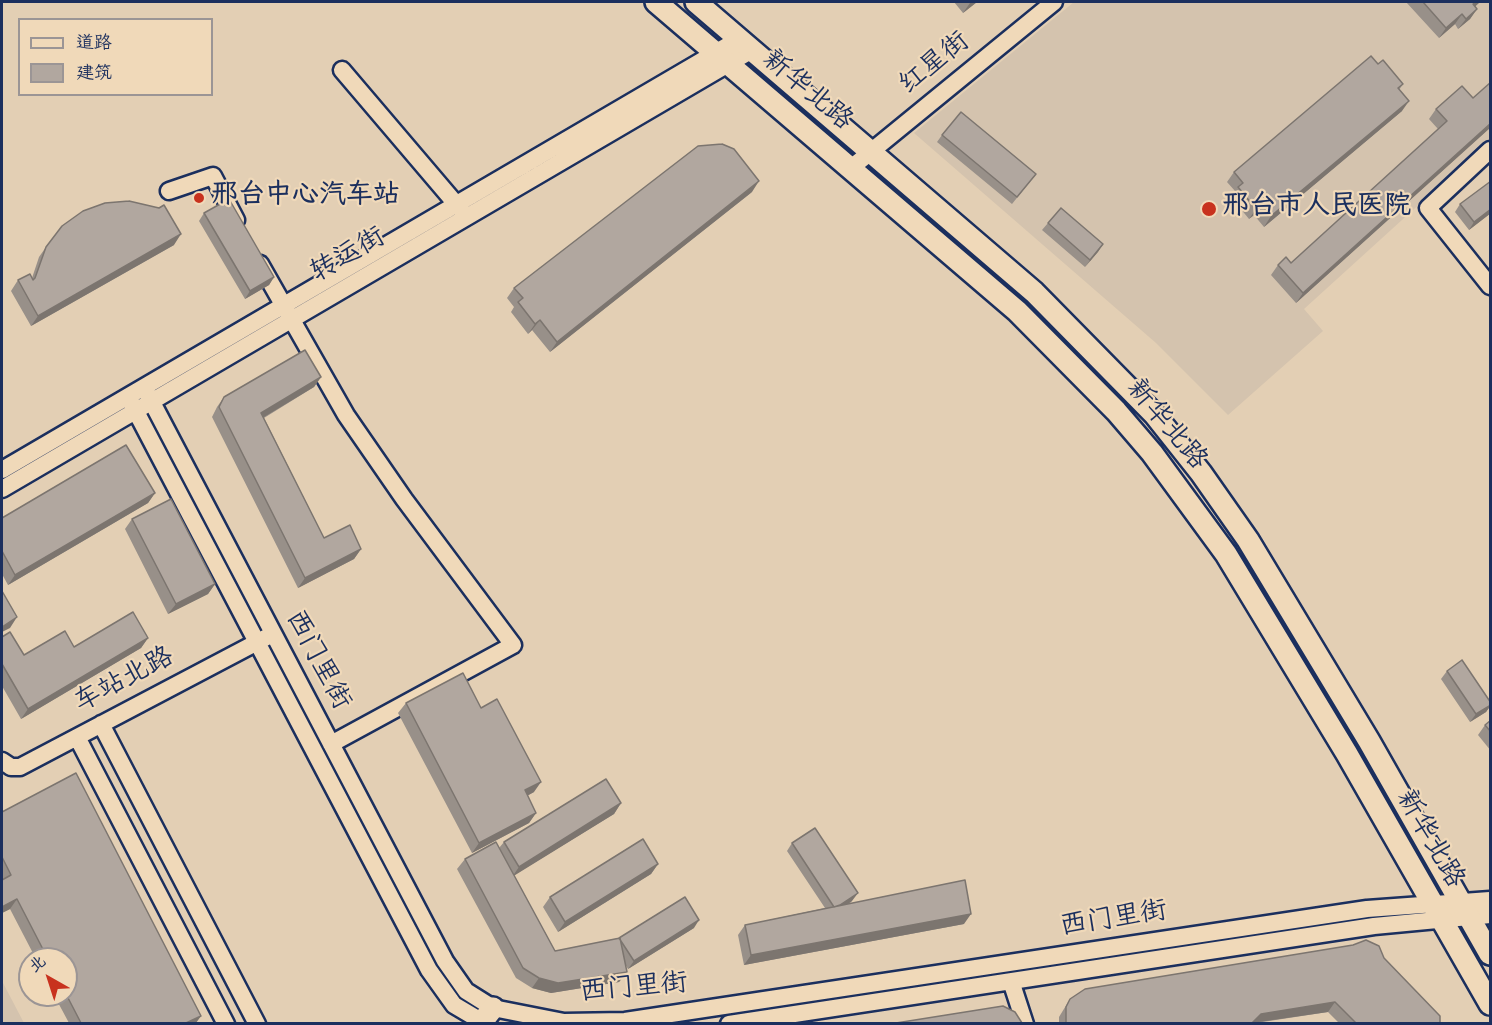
<!DOCTYPE html>
<html>
<head>
<meta charset="utf-8">
<style>
  body { margin:0 }
  #map { position:relative; width:1492px; height:1025px; overflow:hidden; background:#e3cfb4; font-family:"Indie Flower","LXGW WenKai TC",sans-serif }
  canvas { display:block }
  .frame { position:absolute; inset:0; border:3px solid #1b2f5e; pointer-events:none }
  .legend { position:absolute; left:18px; top:18px; width:195px; height:78px; box-sizing:border-box; background:#f0d9b9; border:2px solid #9b9595; margin:0; padding:8px 10px; list-style:none; font-size:18px; color:#1b2f5e }
  .legend li { display:flex; align-items:center; gap:12px; height:30px }
  .legend b { width:30px; border:2px solid #9b9595 }
  .north { position:absolute; left:18px; top:947px; width:60px; height:60px; box-sizing:border-box; background:#f0d9b9; border:2px solid #9b9595; border-radius:50%; rotate:321deg; font-size:16px; font-weight:700; line-height:24px; text-align:center; color:#1b2f5e }
  .north::after { content:''; display:block; margin:auto; width:21px; height:27px; background:#c8321e; clip-path:polygon(50% 0,100% 100%,50% 72%,0 100%) }
</style>
</head>
<body>
<div id="map">
<canvas width="1492" height="1025"></canvas>
<div class="frame"></div>
<ul class="legend">
<li><b style="height:8px;background:#f0d9b9"></b>道路</li>
<li><b style="height:16px;background:#b1a79f"></b>建筑</li>
</ul>
<div class="north">北</div>
</div>
<script>
const c = document.querySelector('canvas').getContext('2d');
c.lineJoin = 'round';
function fill(path, color) {
  c.fillStyle = color;
  c.fill(path, 'evenodd');
}
function toPath(rows) {
  const path = new Path2D();
  for (const r of rows) {
    path.moveTo(r[0], r[1]);
    for (let i = 2; i < r.length; i += 2) path.lineTo(r[i], r[i + 1]);
  }
  return path;
}
function strokePath(path, color, width, dash) {
  c.strokeStyle = color;
  c.lineWidth = width;
  c.lineCap = dash ? 'butt' : 'round';
  c.setLineDash(dash || []);
  c.stroke(path);
}
function write(font, color, halo, rows, align = 'center') {
  c.font = font + ' "Indie Flower","LXGW WenKai TC",sans-serif';
  c.lineWidth = 4.5;
  c.setLineDash([]);
  c.textBaseline = 'middle';
  c.strokeStyle = halo;
  c.fillStyle = color;
  for (const [text, x, y, turn = 0] of rows) {
    c.save();
    c.translate(x, y);
    c.rotate((+turn || 0) * Math.PI / 180);
    c.textAlign = isNaN(turn) ? turn : align;
    if (halo) c.strokeText(text, 0, 0);
    c.fillText(text, 0, 0);
    c.restore();
  }
}
fill(toPath([
  [1074,2,1490,2,1490,140,1304,309,1323,331,1228,415,1156,343,914,133],
  [2,981,24,1023,2,1023]
]), '#d4c3ae');
const minor = toPath([
  [342,70,462,211],
  [1490,150,1428,208,1490,286],
  [851,168,1054,2],
  [169,191,213,176,236,220],
  [260,264,346,415,404,499,513,645,331,744],
  [144,387,445,961,466,991,493,1008,564,1022,625,1021,1367,909,1490,900],
  [131,402,429,970,454,1005,486,1024],
  [2,470,739,39],
  [2,489,752,50],
  [101,724,257,1024],
  [77,737,226,1024],
  [2,761,11,767,20,767,267,637],
  [1011,981,1025,1024],
  [729,1024,1374,926,1490,915]
]);
const major = toPath([
  [656,2,1017,311,1116,411,1152,453,1226,554,1347,754,1490,1004],
  [696,2,1034,292,1155,415,1201,473,1248,540,1369,741,1490,954],
  [482,1022,493,1008]
]);
strokePath(minor, '#1b2f5e', 21);
strokePath(major, '#1b2f5e', 26);
strokePath(minor, '#f0d9b9', 16);
strokePath(major, '#f0d9b9', 21);
fill(toPath([
  [954,2,977,2,963,13],
  [1406,2,1480,2,1475,6,1477,9,1470,19,1458,29,1455,24,1439,38],
  [1378,64,1403,84,1399,90,1402,111,1264,227,1254,215,1249,219,1231,197,1235,191,1227,182,1234,172],
  [1491,82,1491,127,1296,303,1271,275,1278,265,1291,263,1438,129,1429,119,1436,109,1473,98],
  [942,135,1036,174,1012,204,937,142],
  [752,192,550,352,532,330,528,334,511,312,514,307,507,298,514,288],
  [1460,204,1491,213,1469,230,1455,212],
  [204,213,274,277,269,285,245,299,199,221],
  [1048,223,1103,244,1085,267,1042,230],
  [174,245,31,326,11,291,18,280,32,278,39,257,46,247],
  [321,377,314,387,264,418,324,538,361,549,354,559,298,588,212,417,217,407,224,397],
  [155,493,148,503,8,585,2,574,2,518],
  [132,519,215,584,208,594,168,614,125,529],
  [2,637,24,655,74,647,148,638,141,648,21,719,2,686],
  [1447,671,1491,703,1491,705,1486,712,1470,722,1441,679],
  [406,703,481,708,534,792,527,796,536,813,529,823,472,853,398,713],
  [1491,720,1491,751,1478,735,1485,725],
  [621,803,614,814,514,875,555,951,618,939,619,938,694,928,628,969,625,964,627,972,619,982,551,993,532,988,516,978,457,869,465,859,499,848,504,842],
  [2,812,196,1023,69,1023,54,995,66,995,66,959,36,959,10,909,2,913],
  [792,843,852,901,849,904,964,924,744,965,738,935,745,925,825,908,787,851],
  [658,864,651,874,558,932,543,907,550,897],
  [1384,958,1440,1023,1339,1023,1328,1012,1256,1023,1059,1023,1059,1017,1070,999]
]), '#989089');
fill(toPath([
  [972,2,977,2,963,13,970,3],
  [1476,2,1480,2,1466,15,1473,4],
  [1477,9,1470,19,1458,29,1466,19],
  [1462,14,1455,24,1439,38,1446,28],
  [1409,101,1402,111,1264,227,1271,216],
  [1491,123,1491,127,1296,303,1303,293],
  [759,181,752,192,550,352,557,342],
  [1261,204,1254,215,1249,219,1256,209],
  [1491,209,1491,213,1469,230,1474,222],
  [181,234,174,245,31,326,38,316],
  [1103,244,1098,252,1085,267,1090,260],
  [274,277,269,285,245,299,250,291],
  [540,320,532,330,528,334,535,324],
  [321,377,314,387,254,423,261,413],
  [155,493,148,503,8,585,15,575],
  [361,549,354,559,298,588,305,578],
  [215,584,208,594,168,614,176,604],
  [17,617,10,628,2,632,2,627],
  [148,638,141,648,21,719,28,709],
  [1491,705,1486,712,1470,722,1476,714],
  [541,782,534,792,517,801,525,790],
  [621,803,614,814,512,877,519,867],
  [536,813,529,823,472,853,479,843],
  [658,864,651,874,558,932,565,922],
  [858,893,852,901,830,916,835,908],
  [17,899,10,909,2,913,2,907],
  [971,914,964,924,744,965,751,955],
  [699,920,694,928,628,969,634,961],
  [627,972,619,982,551,993,532,988,539,978],
  [1335,1002,1328,1012,1252,1023,1261,1014],
  [201,1016,196,1023,186,1023]
]), '#7c756f');
const building = toPath([
  [1423,2,1476,2,1473,4,1477,9,1466,19,1462,14,1446,28,1423,2],
  [1371,56,1378,64,1383,60,1403,84,1398,88,1409,101,1271,216,1261,204,1256,209,1238,187,1243,183,1234,172,1371,56],
  [1491,82,1491,123,1303,293,1278,265,1286,257,1291,263,1447,121,1436,109,1462,86,1473,98,1491,82],
  [961,112,1036,174,1017,197,942,135,961,112],
  [722,144,734,149,759,181,557,342,540,320,535,324,518,302,523,298,514,288,698,146,722,144],
  [1491,181,1491,209,1474,222,1460,204,1491,181],
  [229,199,274,277,250,291,204,213,229,199],
  [129,201,159,208,164,205,181,234,38,316,18,280,30,274,33,280,35,278,46,247,62,226,83,211,105,203,129,201],
  [1061,208,1103,244,1090,260,1048,223,1061,208],
  [305,350,321,377,261,413,324,538,350,525,361,549,305,578,219,407,224,397,305,350],
  [126,445,155,493,15,575,2,551,2,518,126,445],
  [171,499,215,584,176,604,132,519,171,499],
  [2,591,17,617,2,627,2,591],
  [133,612,148,638,28,709,2,664,2,637,10,632,24,655,65,631,74,647,133,612],
  [1462,660,1491,703,1491,705,1476,714,1447,671,1462,660],
  [463,673,481,708,497,699,541,782,525,790,536,813,479,843,406,703,463,673],
  [1491,720,1491,732,1485,725,1491,720],
  [76,773,201,1016,186,1023,81,1023,66,994,66,959,48,959,17,899,2,907,2,880,11,875,2,857,2,812,76,773],
  [606,779,621,803,519,867,504,842,606,779],
  [815,828,858,893,840,905,834,907,792,843,815,828],
  [643,839,658,864,565,922,550,897,643,839],
  [496,842,555,951,620,938,627,972,558,983,539,978,523,968,465,859,496,842],
  [965,880,971,914,751,955,745,925,965,880],
  [685,897,699,920,634,961,619,938,685,897],
  [1366,940,1379,946,1384,958,1440,1016,1440,1023,1356,1023,1335,1002,1261,1014,1252,1023,1066,1023,1066,1007,1070,999,1085,989,1353,945,1366,940],
  [1003,1006,1015,1012,1022,1023,896,1023,1003,1006]
]);
fill(building, '#b1a79f');
strokePath(building, '#7c756f', 1.5);
for (const [x, y, r, color] of [
  [199,198,6,"#c8321e"],
  [1209,209,8,"#c8321e"]
]) {
  const dot = new Path2D();
  dot.arc(x, y, r, 0, 2 * Math.PI);
  c.fillStyle = color;
  c.fill(dot);
  strokePath(dot, '#f0d9b9', 2);
}
write('27px', '#1b2f5e', '#f0d9b9', [
  ["红星街",936,65,-39],
  ["新华北路",806,92,40],
  ["转运街",349,257,-30],
  ["新华北路",1165,426,50],
  ["西门里街",316,661,62],
  ["车站北路",125,682,-28],
  ["新华北路",1428,840,60],
  ["西门里街",1114,921,-9],
  ["西门里街",634,990,-5]
]);
write('bold 27px', '#1b2f5e', '#f0d9b9', [
  ["邢台中心汽车站",211,198],
  ["邢台市人民医院",1222,209]
], 'left');
</script>
</body>
</html>
